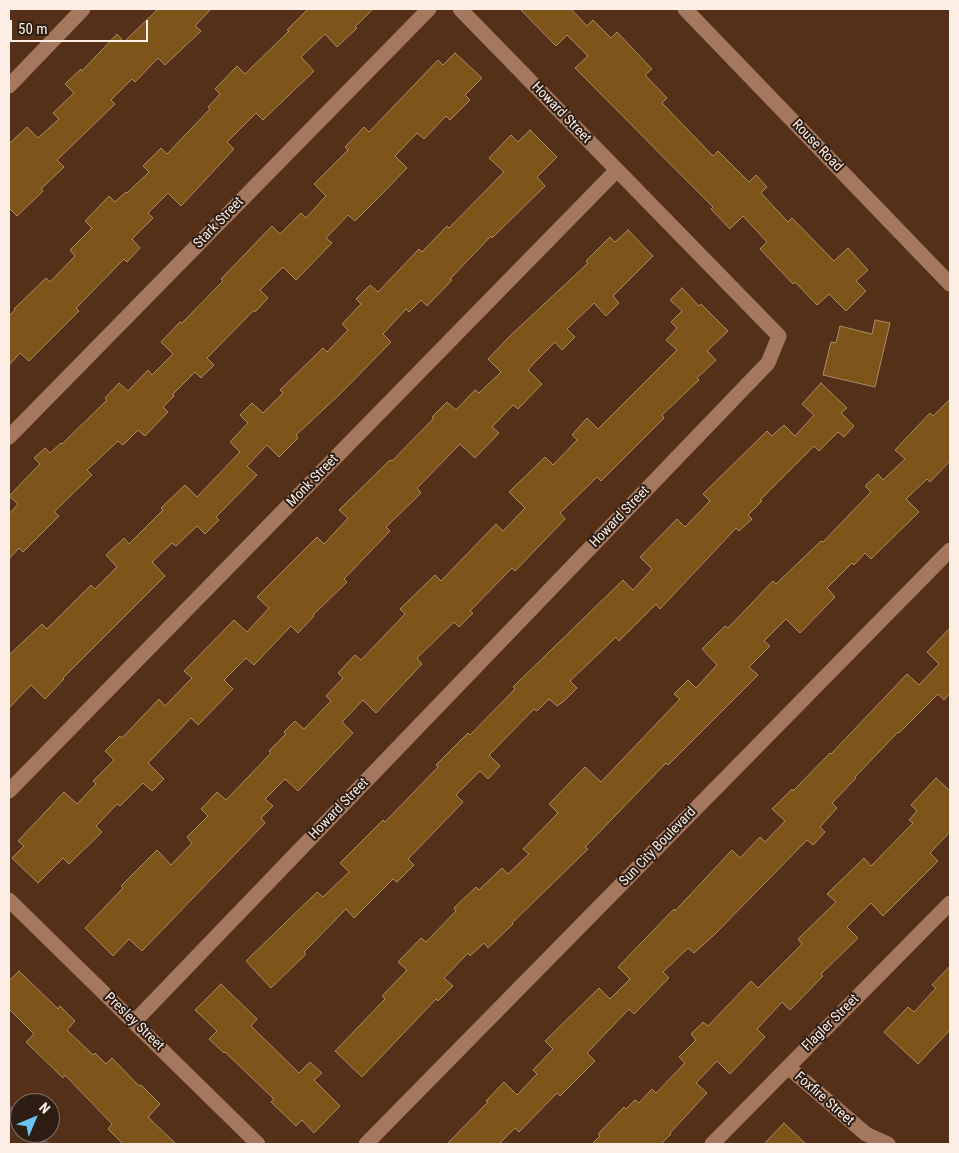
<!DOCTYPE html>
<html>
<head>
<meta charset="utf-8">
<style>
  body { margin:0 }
  #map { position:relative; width:959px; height:1153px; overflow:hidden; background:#553018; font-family:"Roboto Condensed",sans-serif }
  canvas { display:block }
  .frame { position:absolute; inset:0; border:10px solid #fcede5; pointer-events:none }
  .north { position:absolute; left:10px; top:1093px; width:50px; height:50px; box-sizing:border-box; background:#2e1d13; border:1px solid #807067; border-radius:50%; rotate:45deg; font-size:14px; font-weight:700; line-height:20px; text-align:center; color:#fcede5 }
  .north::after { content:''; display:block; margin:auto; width:18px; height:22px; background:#68c4f0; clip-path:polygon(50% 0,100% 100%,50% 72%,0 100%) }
  .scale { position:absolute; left:10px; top:20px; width:138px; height:22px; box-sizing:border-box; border:2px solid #fcede5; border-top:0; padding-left:6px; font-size:15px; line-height:18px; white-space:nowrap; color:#fcede5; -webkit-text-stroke:4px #2e1d13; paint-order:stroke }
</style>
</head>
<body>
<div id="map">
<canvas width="959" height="1153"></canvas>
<div class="frame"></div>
<div class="north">N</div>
<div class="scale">50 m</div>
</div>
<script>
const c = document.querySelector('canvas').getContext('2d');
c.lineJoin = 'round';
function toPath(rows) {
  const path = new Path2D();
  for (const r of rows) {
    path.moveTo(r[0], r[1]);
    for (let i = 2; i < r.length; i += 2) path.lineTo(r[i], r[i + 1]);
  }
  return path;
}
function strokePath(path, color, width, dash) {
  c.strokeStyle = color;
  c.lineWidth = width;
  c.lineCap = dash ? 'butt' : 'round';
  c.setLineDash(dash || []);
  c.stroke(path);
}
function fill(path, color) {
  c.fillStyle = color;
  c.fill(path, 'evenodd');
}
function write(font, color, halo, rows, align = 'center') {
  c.font = font + ' "Roboto Condensed",sans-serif';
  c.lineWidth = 4;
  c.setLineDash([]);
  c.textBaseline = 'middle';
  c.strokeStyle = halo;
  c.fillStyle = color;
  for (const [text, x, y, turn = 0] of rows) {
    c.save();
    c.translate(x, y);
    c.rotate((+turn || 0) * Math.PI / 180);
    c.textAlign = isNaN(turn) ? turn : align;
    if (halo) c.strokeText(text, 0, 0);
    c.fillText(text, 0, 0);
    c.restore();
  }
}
strokePath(toPath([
  [9,1108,20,1119],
  [34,1133,46,1144]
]), '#7a5062', 5.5);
const building = toPath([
  [158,9,211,9,195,26,201,31,165,65,158,58,135,82,132,79,111,100,115,104,57,160,64,167,41,189,43,191,17,216,9,208,9,144,27,127,38,138,59,119,53,113,74,93,65,84,81,69,82,71,117,34,124,42,158,9],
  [308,9,373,9,355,27,357,28,337,47,325,34,301,57,314,71,263,120,256,113,227,142,234,149,181,206,168,193,148,213,153,218,132,239,140,248,127,262,124,259,76,308,79,311,29,361,20,353,9,365,9,316,15,310,14,309,46,278,50,282,75,256,70,250,92,228,85,221,109,196,115,202,126,192,127,193,149,172,143,166,161,148,167,154,210,109,208,107,220,94,215,89,237,66,245,74,289,31,287,30,308,9],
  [520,9,571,9,587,26,593,20,611,38,617,32,652,69,645,75,667,98,662,103,713,156,718,151,749,182,756,175,767,187,761,193,788,222,792,218,834,261,848,248,868,270,856,281,866,291,846,311,829,294,817,305,795,282,793,284,760,249,767,242,743,216,730,229,711,209,713,207,575,68,588,56,567,35,556,46,520,9],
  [455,53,482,78,465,95,470,100,450,120,446,116,424,139,417,133,395,156,407,168,377,199,355,221,348,215,326,238,332,243,296,280,283,267,260,290,268,298,255,312,254,310,207,358,214,365,201,378,195,372,173,394,174,396,163,407,168,412,145,436,138,430,123,445,118,441,87,470,92,475,54,512,59,516,23,552,19,548,9,559,9,514,18,504,9,496,40,464,34,458,45,448,50,453,61,443,62,444,107,400,105,398,119,383,128,391,148,370,152,375,173,354,161,342,180,322,182,323,223,281,221,279,272,226,280,234,301,213,306,218,326,196,314,184,348,150,345,147,364,127,369,132,438,60,443,65,455,53],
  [530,130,557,157,537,177,545,186,492,238,491,236,450,279,452,280,427,306,421,300,409,312,406,309,383,334,391,342,340,394,296,435,298,438,279,457,267,445,247,466,257,475,216,517,219,520,205,534,197,526,176,546,172,543,152,562,165,576,63,678,64,679,45,699,31,685,9,708,9,655,42,624,47,629,91,585,95,589,117,567,106,555,124,538,129,544,163,510,161,508,185,485,197,497,240,452,230,442,248,423,240,415,252,403,263,413,283,393,280,390,323,348,327,352,348,330,342,324,361,304,356,299,370,285,378,292,419,249,422,252,447,226,449,228,504,172,489,158,511,135,518,142,530,130],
  [628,230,653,256,613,296,619,303,606,316,594,303,567,329,575,337,562,350,555,342,533,364,528,370,542,384,518,409,513,405,492,427,499,433,475,458,460,444,417,488,421,493,386,527,390,531,344,579,347,582,313,615,314,616,298,633,291,626,254,665,246,658,224,680,233,689,198,725,191,718,148,763,164,779,152,791,143,783,120,806,117,804,96,826,102,832,69,864,63,858,38,883,12,858,24,846,18,841,64,792,77,804,96,784,93,781,114,760,105,751,120,736,122,738,159,699,165,706,192,678,184,671,234,620,247,632,269,608,257,597,317,537,324,544,348,518,339,510,390,460,392,461,434,418,432,417,447,402,456,410,475,390,479,393,501,372,488,359,511,335,588,263,586,261,610,237,615,242,628,230],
  [682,288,699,306,701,304,728,331,707,351,716,360,697,378,699,380,662,415,664,418,601,481,597,477,560,513,565,519,515,571,512,568,470,611,473,613,459,627,454,622,417,658,422,664,376,713,363,700,342,722,353,733,298,791,285,779,265,799,273,806,261,818,265,823,142,951,129,939,113,956,85,928,123,888,121,886,157,850,171,865,192,843,187,837,208,816,201,809,217,792,226,800,271,753,269,751,286,734,284,732,295,721,304,729,331,701,326,696,343,678,338,673,355,655,361,660,405,614,400,609,435,575,441,581,496,524,503,531,525,508,509,492,545,457,553,465,577,440,572,435,587,418,598,429,677,350,666,340,677,328,671,322,682,311,670,300,682,288],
  [875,320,890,323,875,387,823,375,831,342,836,343,840,326,872,334,875,320],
  [821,383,847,408,841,413,854,426,844,437,838,432,819,451,814,446,760,500,762,501,748,515,752,519,739,531,736,528,660,609,656,604,619,641,616,637,570,681,577,688,564,701,557,706,549,699,537,711,534,709,489,755,500,766,488,779,480,771,456,795,463,802,408,859,414,865,397,882,393,879,354,918,346,909,304,952,306,954,271,988,246,961,317,892,323,897,349,872,340,863,383,820,385,822,438,767,436,765,468,733,470,735,515,689,513,687,623,580,633,590,652,569,640,557,677,519,685,527,710,501,703,494,767,431,772,436,784,425,795,436,814,415,802,404,821,383],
  [950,399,950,461,930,482,927,479,906,499,919,512,871,559,865,553,854,565,852,563,827,588,835,597,800,633,786,619,764,641,770,646,749,667,758,675,668,765,666,763,585,847,588,849,512,923,513,924,488,948,484,943,470,956,468,953,444,978,453,986,438,1001,436,999,362,1077,335,1051,385,999,382,996,407,970,398,962,421,938,426,942,456,911,454,908,476,887,479,890,502,868,508,874,529,854,523,849,558,813,549,804,585,767,601,782,680,699,674,694,688,680,696,688,717,665,702,649,725,626,728,628,773,581,776,584,821,541,823,542,871,492,865,486,878,474,883,480,905,459,895,450,930,413,933,416,950,399],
  [950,628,950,693,944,700,938,694,899,733,898,732,855,777,856,778,832,803,837,808,820,827,825,832,813,845,807,840,714,935,694,953,688,948,663,972,669,978,634,1014,629,1009,587,1053,595,1061,560,1096,557,1093,519,1132,515,1128,499,1144,447,1144,488,1102,486,1101,504,1082,517,1095,537,1074,533,1070,553,1049,545,1041,599,988,610,999,630,979,618,967,674,909,675,911,732,850,740,858,760,837,765,842,785,821,772,809,792,789,793,791,830,753,831,754,907,674,919,685,939,664,927,652,950,628],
  [936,778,950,791,950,832,930,853,938,861,883,916,871,903,847,927,858,938,821,974,823,976,790,1010,782,1002,757,1029,765,1037,730,1074,717,1061,696,1083,707,1093,670,1133,671,1134,661,1144,592,1144,600,1136,598,1134,624,1107,626,1109,635,1100,639,1103,652,1089,656,1093,685,1063,679,1057,696,1040,691,1034,703,1022,708,1026,751,981,758,988,802,944,798,939,836,902,827,894,864,858,871,866,913,823,909,820,917,811,911,805,936,778],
  [950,966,950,1030,918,1064,884,1032,908,1007,914,1012,936,988,932,985,950,966],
  [19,971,58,1009,60,1006,75,1021,67,1030,93,1055,95,1053,106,1064,112,1058,139,1086,141,1085,160,1104,148,1117,176,1144,123,1144,108,1129,112,1124,65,1075,63,1078,26,1042,34,1034,9,1009,9,981,19,971],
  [221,984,257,1019,251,1026,299,1073,310,1062,322,1073,314,1080,340,1106,314,1133,302,1120,296,1126,271,1102,274,1099,225,1052,224,1053,209,1039,217,1031,195,1010,221,984],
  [784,1123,806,1144,764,1144,784,1123]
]);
fill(building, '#7c5319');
strokePath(building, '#ab8b65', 1);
strokePath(toPath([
  [9,86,83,9],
  [9,437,429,9],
  [9,791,617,170],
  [9,900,258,1144],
  [134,1022,768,363,779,336,460,9],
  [788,1067,866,1134,888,1144],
  [712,1144,950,903]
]), '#a3785f', 15);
strokePath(toPath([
  [685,9,950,284],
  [366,1144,950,550]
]), '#a3785f', 15);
write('14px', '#fcede5', '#2e1d13', [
  ["Howard Street",561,113,46],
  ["Rouse Road",817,146,46],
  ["Stark Street",219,223,-46],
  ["Monk Street",313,481,-46],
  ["Howard Street",620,517,-46],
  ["Howard Street",339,809,-46],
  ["Sun City Boulevard",658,847,-46],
  ["Presley Street",134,1022,44],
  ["Flagler Street",831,1023,-45],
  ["Foxfire Street",824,1099,41]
]);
</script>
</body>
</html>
